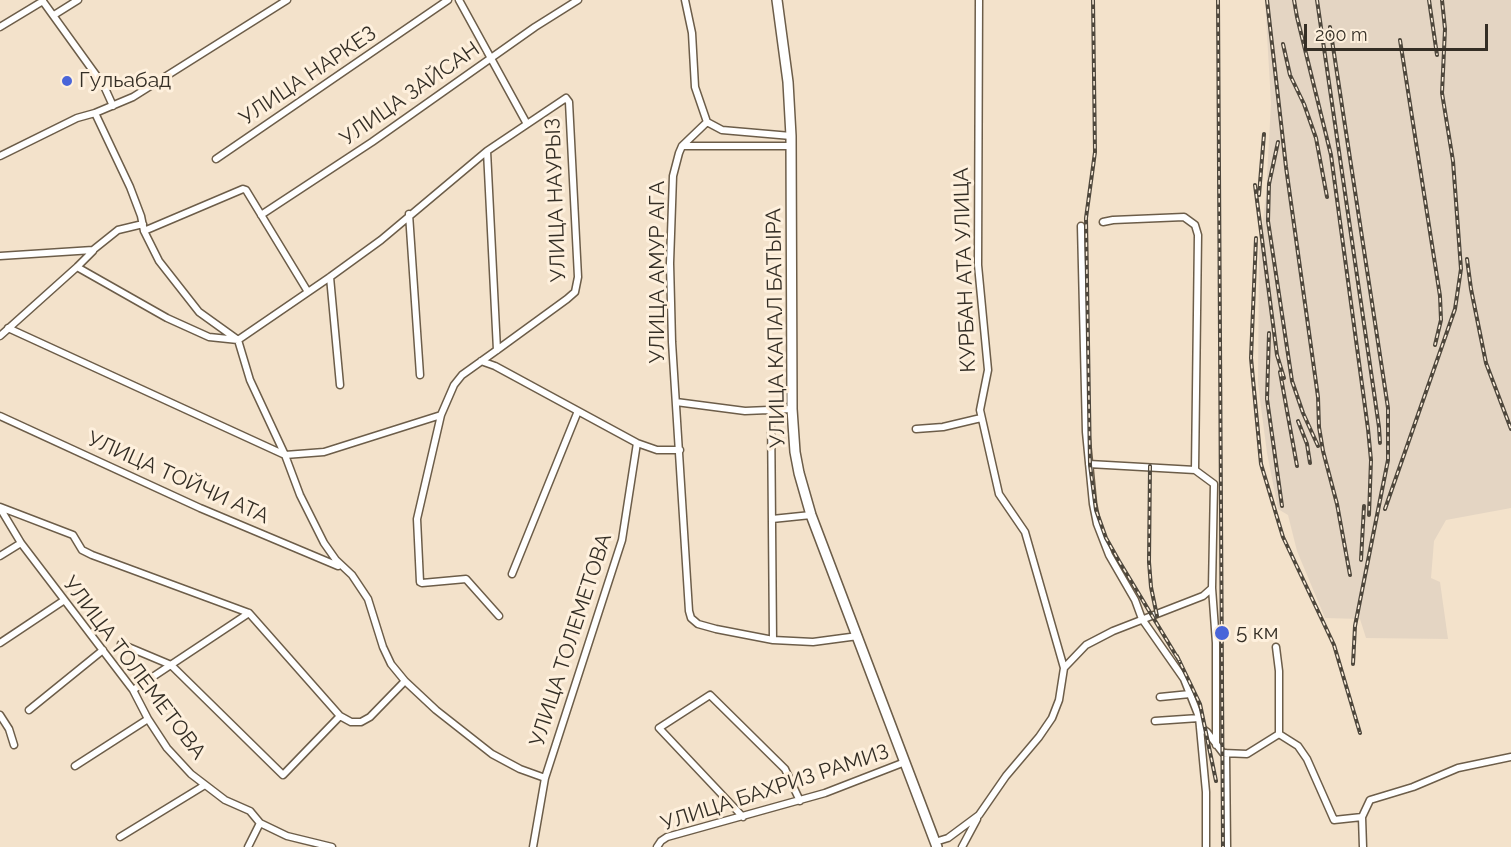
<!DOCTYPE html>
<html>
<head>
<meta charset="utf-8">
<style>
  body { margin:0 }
  #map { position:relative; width:1511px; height:847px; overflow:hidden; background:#f3e2cb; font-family:Raleway,sans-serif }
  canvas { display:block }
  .scale { position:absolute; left:1304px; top:24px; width:184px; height:27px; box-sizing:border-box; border:3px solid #342e25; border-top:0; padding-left:8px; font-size:18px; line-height:21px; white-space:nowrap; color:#342e25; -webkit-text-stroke:4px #fef0dd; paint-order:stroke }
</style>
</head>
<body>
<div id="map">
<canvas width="1511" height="847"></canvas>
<div class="scale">200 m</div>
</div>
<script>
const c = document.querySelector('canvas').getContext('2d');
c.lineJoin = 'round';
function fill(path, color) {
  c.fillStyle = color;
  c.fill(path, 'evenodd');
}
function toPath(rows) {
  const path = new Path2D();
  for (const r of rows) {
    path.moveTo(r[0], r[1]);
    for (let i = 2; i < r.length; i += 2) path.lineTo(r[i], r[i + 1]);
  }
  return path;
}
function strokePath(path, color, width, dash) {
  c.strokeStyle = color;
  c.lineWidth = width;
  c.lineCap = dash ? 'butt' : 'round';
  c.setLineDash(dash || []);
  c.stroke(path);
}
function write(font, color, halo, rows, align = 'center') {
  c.font = font + ' Raleway,sans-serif';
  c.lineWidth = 6;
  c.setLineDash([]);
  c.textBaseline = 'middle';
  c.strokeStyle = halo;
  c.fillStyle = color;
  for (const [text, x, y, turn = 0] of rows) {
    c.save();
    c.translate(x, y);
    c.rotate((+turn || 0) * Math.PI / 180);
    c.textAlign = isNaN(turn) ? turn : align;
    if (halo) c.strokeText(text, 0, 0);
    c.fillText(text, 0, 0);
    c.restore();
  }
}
fill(toPath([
  [1265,0,1511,0,1511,508,1446,520,1434,541,1431,578,1440,582,1448,639,1366,638,1360,619,1325,618,1297,551,1288,515,1278,509,1267,453,1258,384,1259,252,1266,195,1271,103]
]), '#e4d5c3');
const minor = toPath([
  [42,0,104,86,113,106],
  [459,0,527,124],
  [685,0,692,33,695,87,707,122,682,146,679,153,673,176,670,263,672,342,689,611,691,618,698,624,716,629,773,640],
  [979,0,978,265,988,370,980,410,999,494,1025,532,1064,668],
  [54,15,78,0],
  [0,27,43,1],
  [95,113,130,187,141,216,144,231,159,261,199,312,238,340,250,380,285,455,300,495,324,543,336,560,352,575,368,599,383,647,391,664,405,681,436,710,492,754,520,769,545,778],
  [707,122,722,130,791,136],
  [682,146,791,146],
  [0,156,77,118,95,113,133,97,287,0],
  [216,159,448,0],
  [409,214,420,375],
  [261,215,372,142,535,27,578,0],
  [1103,222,1113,220,1184,217,1195,225,1198,235,1195,470],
  [1081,226,1086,432,1093,504,1097,524,1109,555,1135,600,1142,619,1184,679,1199,717,1206,792,1206,847],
  [144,231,243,189,246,190,308,292],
  [0,256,93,250,118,230,143,224],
  [77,267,167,318,209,337,238,340,330,277,381,240,487,151],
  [330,277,340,385],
  [8,328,285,455,324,452,441,415],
  [0,336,77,267,93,251],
  [497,350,487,151,566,98,569,102,578,277,575,292,567,299,497,350,462,375,454,385,441,415,417,519,420,582,422,583,466,579,499,616],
  [481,361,495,366,637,443,657,450,680,450],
  [676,402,745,411,792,409],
  [771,410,773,640,813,642,858,636],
  [0,416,200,508,338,566],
  [916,429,943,427,981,418],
  [0,507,73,535,82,550,92,555,249,613,340,716,351,722,361,722,370,717,405,681],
  [0,508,21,543,133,690,148,719,167,748,191,774,225,800,250,811,260,823,287,836,332,847],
  [772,519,811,515],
  [0,556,21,543],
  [512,574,578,411],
  [1212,588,1216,643,1216,745],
  [0,643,63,601],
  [121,644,171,665,283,775,340,716],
  [1276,647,1279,671,1279,734],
  [133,690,249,613],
  [1160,697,1190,694],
  [29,710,103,650],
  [0,715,9,729,14,745],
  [1155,721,1199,718],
  [1200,727,1207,732,1223,753,1247,754,1279,734,1298,746,1307,759,1334,820,1362,817,1370,800,1413,787,1458,768,1511,757],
  [1226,753,1227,847],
  [75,766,148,719],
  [743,817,659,728,710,695,785,769,800,801],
  [1362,817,1363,847],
  [120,837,205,785],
  [935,842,948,838,979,815,1006,776,1039,737,1052,718,1059,700,1064,668,1086,645,1113,631,1203,596,1212,588,1214,484,1195,470,1089,464],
  [248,847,260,823],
  [533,847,545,778,622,540,637,443],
  [657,847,661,841,667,837,825,793,905,762],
  [962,847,977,819]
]);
const secondary = toPath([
  [777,0,788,82,791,136,792,409,795,452,799,473,811,515,937,847]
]);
strokePath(minor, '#6c5d49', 9);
strokePath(secondary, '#6c5d49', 12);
strokePath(minor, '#fff', 6);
strokePath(secondary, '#fff', 9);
const rail = toPath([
  [1093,0,1095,152,1086,218,1090,465,1096,510,1106,538,1119,561,1180,662],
  [1218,0,1223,847],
  [1267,0,1286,167,1318,397,1319,427,1323,451,1337,504,1350,575],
  [1294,0,1297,17,1331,155,1368,429,1371,460,1369,515],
  [1317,0,1379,427,1380,443],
  [1429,0,1437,55],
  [1330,27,1388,408,1388,460,1355,626,1353,664],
  [1400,40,1440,296,1441,320,1435,345],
  [1283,44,1290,75,1304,104,1316,138,1327,197],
  [1278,142,1269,184,1268,221,1292,381,1303,413,1318,446],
  [1255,185,1277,355,1284,378],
  [1259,195,1264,134],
  [1256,238,1251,358,1261,464,1283,537,1334,645,1360,733],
  [1467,259,1471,289,1486,363,1511,429],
  [1269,333,1267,399,1282,506],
  [1280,372,1297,466],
  [1298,421,1307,444,1310,463],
  [1150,466,1149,562,1151,587,1157,616],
  [1385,509,1455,309,1461,269,1453,161,1442,93,1445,29,1442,0],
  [1361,560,1364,506],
  [1177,656,1200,704,1216,781]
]);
strokePath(rail, '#4e473c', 4);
strokePath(rail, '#fef0dd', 1.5, [4.5]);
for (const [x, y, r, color] of [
  [67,81,6,"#4965d9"],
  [1222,633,8,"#4965d9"]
]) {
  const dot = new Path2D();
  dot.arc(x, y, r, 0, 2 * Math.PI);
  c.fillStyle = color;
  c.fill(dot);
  strokePath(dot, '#fef0dd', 2);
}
write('21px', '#342e25', '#fef0dd', [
  ["УЛИЦА НАРКЕЗ",308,76,-34],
  ["УЛИЦА ЗАЙСАН",410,94,-35],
  ["УЛИЦА НАУРЫЗ",556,200,-92],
  ["КУРБАН АТА УЛИЦА",965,270,-92],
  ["УЛИЦА АМУР АГА",658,272,-90],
  ["УЛИЦА КАПАЛ БАТЫРА",776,328,-91],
  ["УЛИЦА ТОЙЧИ АТА",178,478,24],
  ["УЛИЦА ТОЛЕМЕТОВА",571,640,-72],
  ["УЛИЦА ТОЛЕМЕТОВА",134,668,53],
  ["УЛИЦА БАХРИЗ РАМИЗ",775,788,-18]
]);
write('21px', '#342e25', '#fef0dd', [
  ["Гульабад",79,81],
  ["5 км",1236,633]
], 'left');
</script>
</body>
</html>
